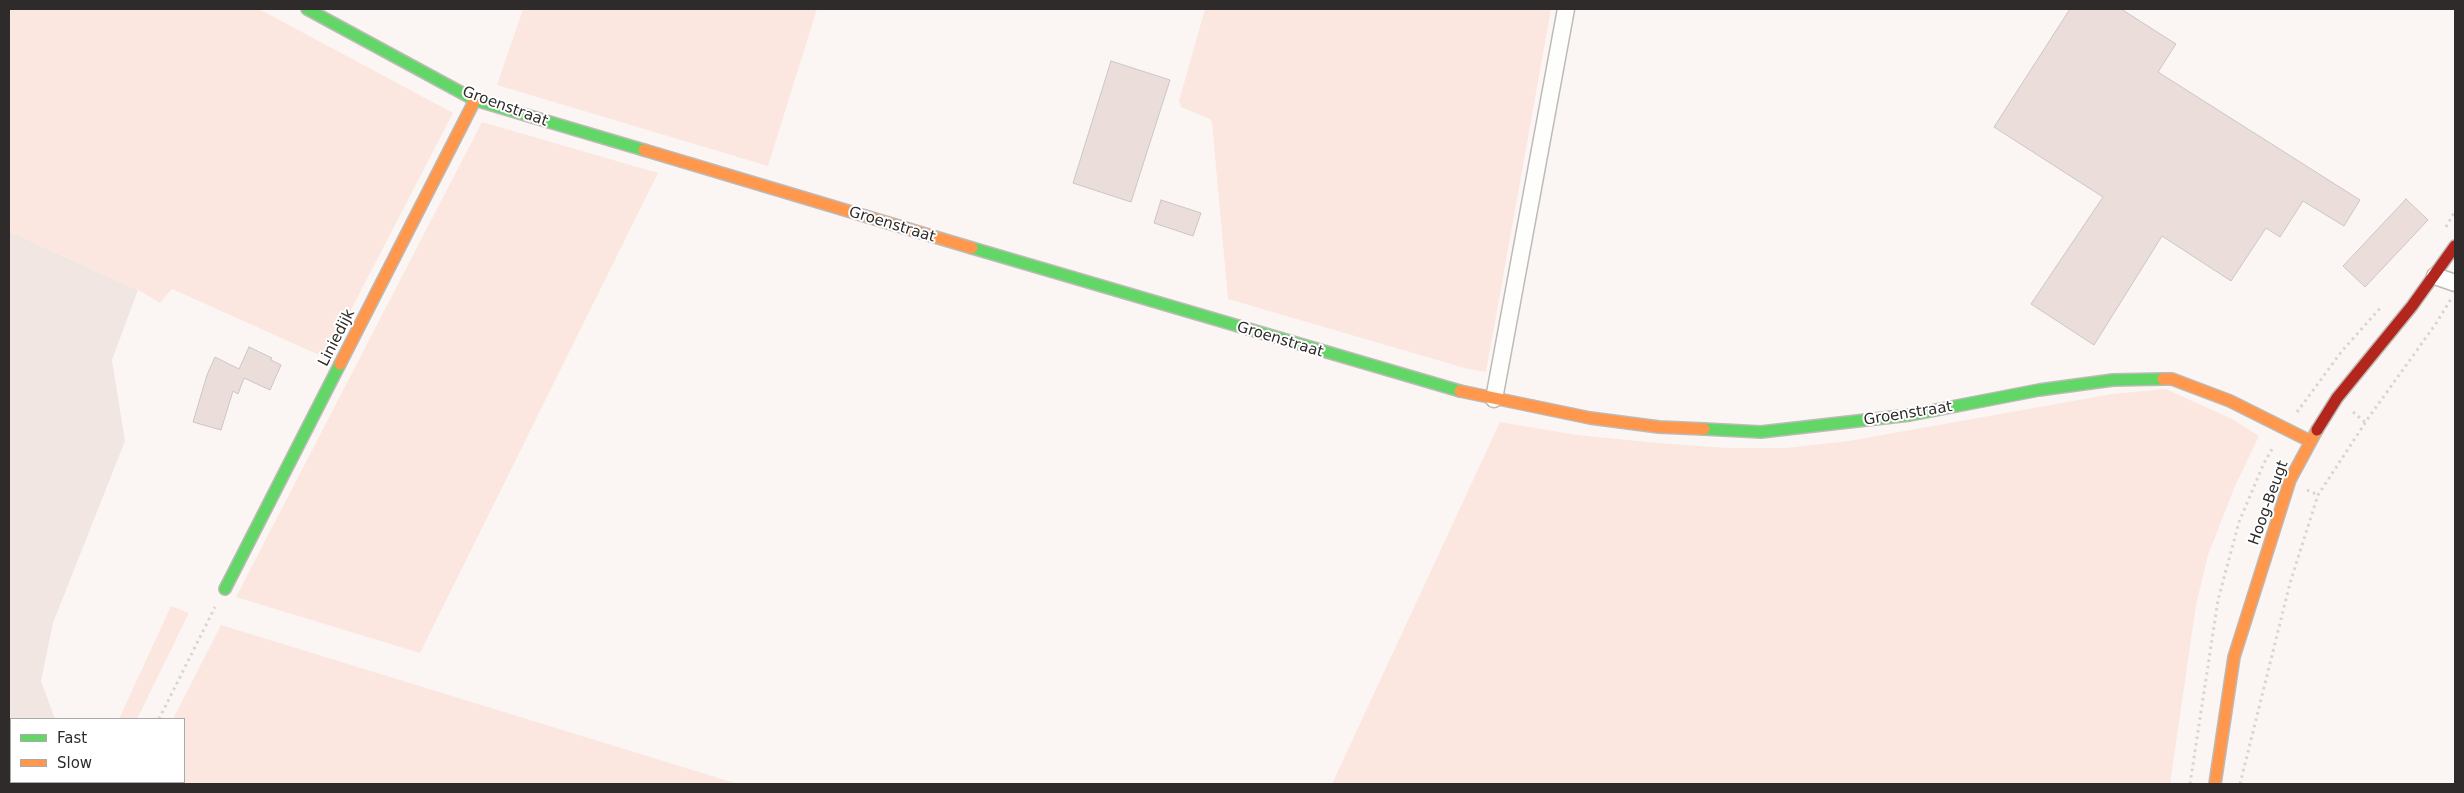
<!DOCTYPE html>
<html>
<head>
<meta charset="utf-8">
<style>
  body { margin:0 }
  #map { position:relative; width:2464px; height:793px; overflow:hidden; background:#fbf6f4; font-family:"DejaVu Sans",sans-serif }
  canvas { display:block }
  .frame { position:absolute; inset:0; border:10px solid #2e2b2a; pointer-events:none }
  .legend { position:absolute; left:10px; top:718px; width:175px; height:65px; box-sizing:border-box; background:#fff; border:1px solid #abaaaa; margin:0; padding:6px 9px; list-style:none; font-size:15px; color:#2e2b2a }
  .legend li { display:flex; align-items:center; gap:10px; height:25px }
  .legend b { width:25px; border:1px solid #abaaaa }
</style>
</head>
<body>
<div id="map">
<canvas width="2464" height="793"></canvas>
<div class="frame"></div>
<ul class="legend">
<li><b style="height:6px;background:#63d668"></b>Fast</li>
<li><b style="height:6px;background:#ff974d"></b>Slow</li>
</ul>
</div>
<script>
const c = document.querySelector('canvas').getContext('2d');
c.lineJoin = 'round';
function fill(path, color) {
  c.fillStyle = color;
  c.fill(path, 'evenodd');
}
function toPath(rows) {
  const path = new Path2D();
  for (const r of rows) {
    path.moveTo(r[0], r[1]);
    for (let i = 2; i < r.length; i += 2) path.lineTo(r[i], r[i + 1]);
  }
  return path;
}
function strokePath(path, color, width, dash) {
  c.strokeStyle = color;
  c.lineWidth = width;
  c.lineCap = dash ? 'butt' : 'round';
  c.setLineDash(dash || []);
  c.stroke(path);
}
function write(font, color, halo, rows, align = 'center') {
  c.font = font + ' "DejaVu Sans",sans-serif';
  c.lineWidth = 4;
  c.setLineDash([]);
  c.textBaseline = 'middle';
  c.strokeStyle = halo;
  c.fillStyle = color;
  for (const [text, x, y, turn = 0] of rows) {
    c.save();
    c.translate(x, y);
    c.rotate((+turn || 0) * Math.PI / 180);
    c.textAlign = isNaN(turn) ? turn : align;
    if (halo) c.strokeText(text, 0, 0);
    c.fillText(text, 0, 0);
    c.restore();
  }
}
fill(toPath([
  [9,231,138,290,112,360,125,441,53,623,41,681,55,719,11,719,11,782,89,782,88,784,9,784]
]), '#f2e6e2');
fill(toPath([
  [9,9,259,9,453,113,326,358,172,289,160,303,138,290,9,231],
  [523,9,817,9,768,166,497,85],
  [1205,9,1551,9,1486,372,1468,369,1228,299,1212,123,1210,119,1181,107,1179,101],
  [482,122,658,173,420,653,236,597],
  [2166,389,2232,419,2259,436,2235,486,2208,555,2196,605,2170,784,1332,784,1500,422,1577,435,1658,443,1728,448,1786,448,1849,441,2112,394],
  [171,606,189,613,137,719,119,719],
  [221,625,738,784,140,784,141,782,184,782,184,719,173,719]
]), '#fbe7e0');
const building = toPath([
  [2070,9,2121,9,2176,44,2158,72,2360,200,2344,226,2303,201,2280,237,2266,228,2231,281,2162,236,2094,345,2031,304,2103,197,1994,127,2070,9],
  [1111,61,1170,80,1131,202,1073,183,1111,61],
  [2406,199,2428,220,2365,287,2343,266,2406,199],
  [1161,200,1201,213,1193,236,1154,223,1161,200],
  [249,347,272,358,271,360,281,365,270,390,244,378,238,394,233,391,221,430,193,422,207,375,215,357,239,369,249,347]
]);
fill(building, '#ebdeda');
strokePath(building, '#cac6c5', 1);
const street = toPath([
  [2435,276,2455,283],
  [1494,399,1566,9]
]);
const fast = toPath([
  [307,9,475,100,644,150],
  [972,248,1460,391],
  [1704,429,1761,432,1910,415,2039,390,2113,380,2163,379],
  [225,589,340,364]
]);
const slow = toPath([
  [644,150,972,248],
  [340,364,475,100],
  [2163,379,2172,379,2230,401,2310,441],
  [1460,391,1590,418,1659,427,1704,429],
  [2215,784,2234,657,2290,480,2317,430]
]);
const jam = toPath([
  [2317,430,2337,398,2412,306,2455,246]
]);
strokePath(street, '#bdbab8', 19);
strokePath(fast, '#bdbab8', 14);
strokePath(slow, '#bdbab8', 14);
strokePath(jam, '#bdbab8', 14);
strokePath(toPath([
  [2446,227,2455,211],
  [2297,412,2342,351,2382,306],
  [2353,412,2366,423],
  [2307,490,2318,495],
  [159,719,215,607],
  [126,784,127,782],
  [2190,784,2218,600,2239,522,2264,463,2274,446],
  [2240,784,2290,583,2318,495,2369,417,2435,325,2451,299]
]), '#d7d5d4', 3, [2.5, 4]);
strokePath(street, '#fefefd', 16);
strokePath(fast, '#63d668', 11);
strokePath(slow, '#ff974d', 11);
strokePath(jam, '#b3261e', 11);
write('15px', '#2e2b2a', '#fff', [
  ["Groenstraat",505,107,20],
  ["Groenstraat",892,225,17],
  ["Liniedijk",337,338,-63],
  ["Groenstraat",1280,340,17],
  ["Groenstraat",1908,414,-9],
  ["Hoog-Beugt",2269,503,-70]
]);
</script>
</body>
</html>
